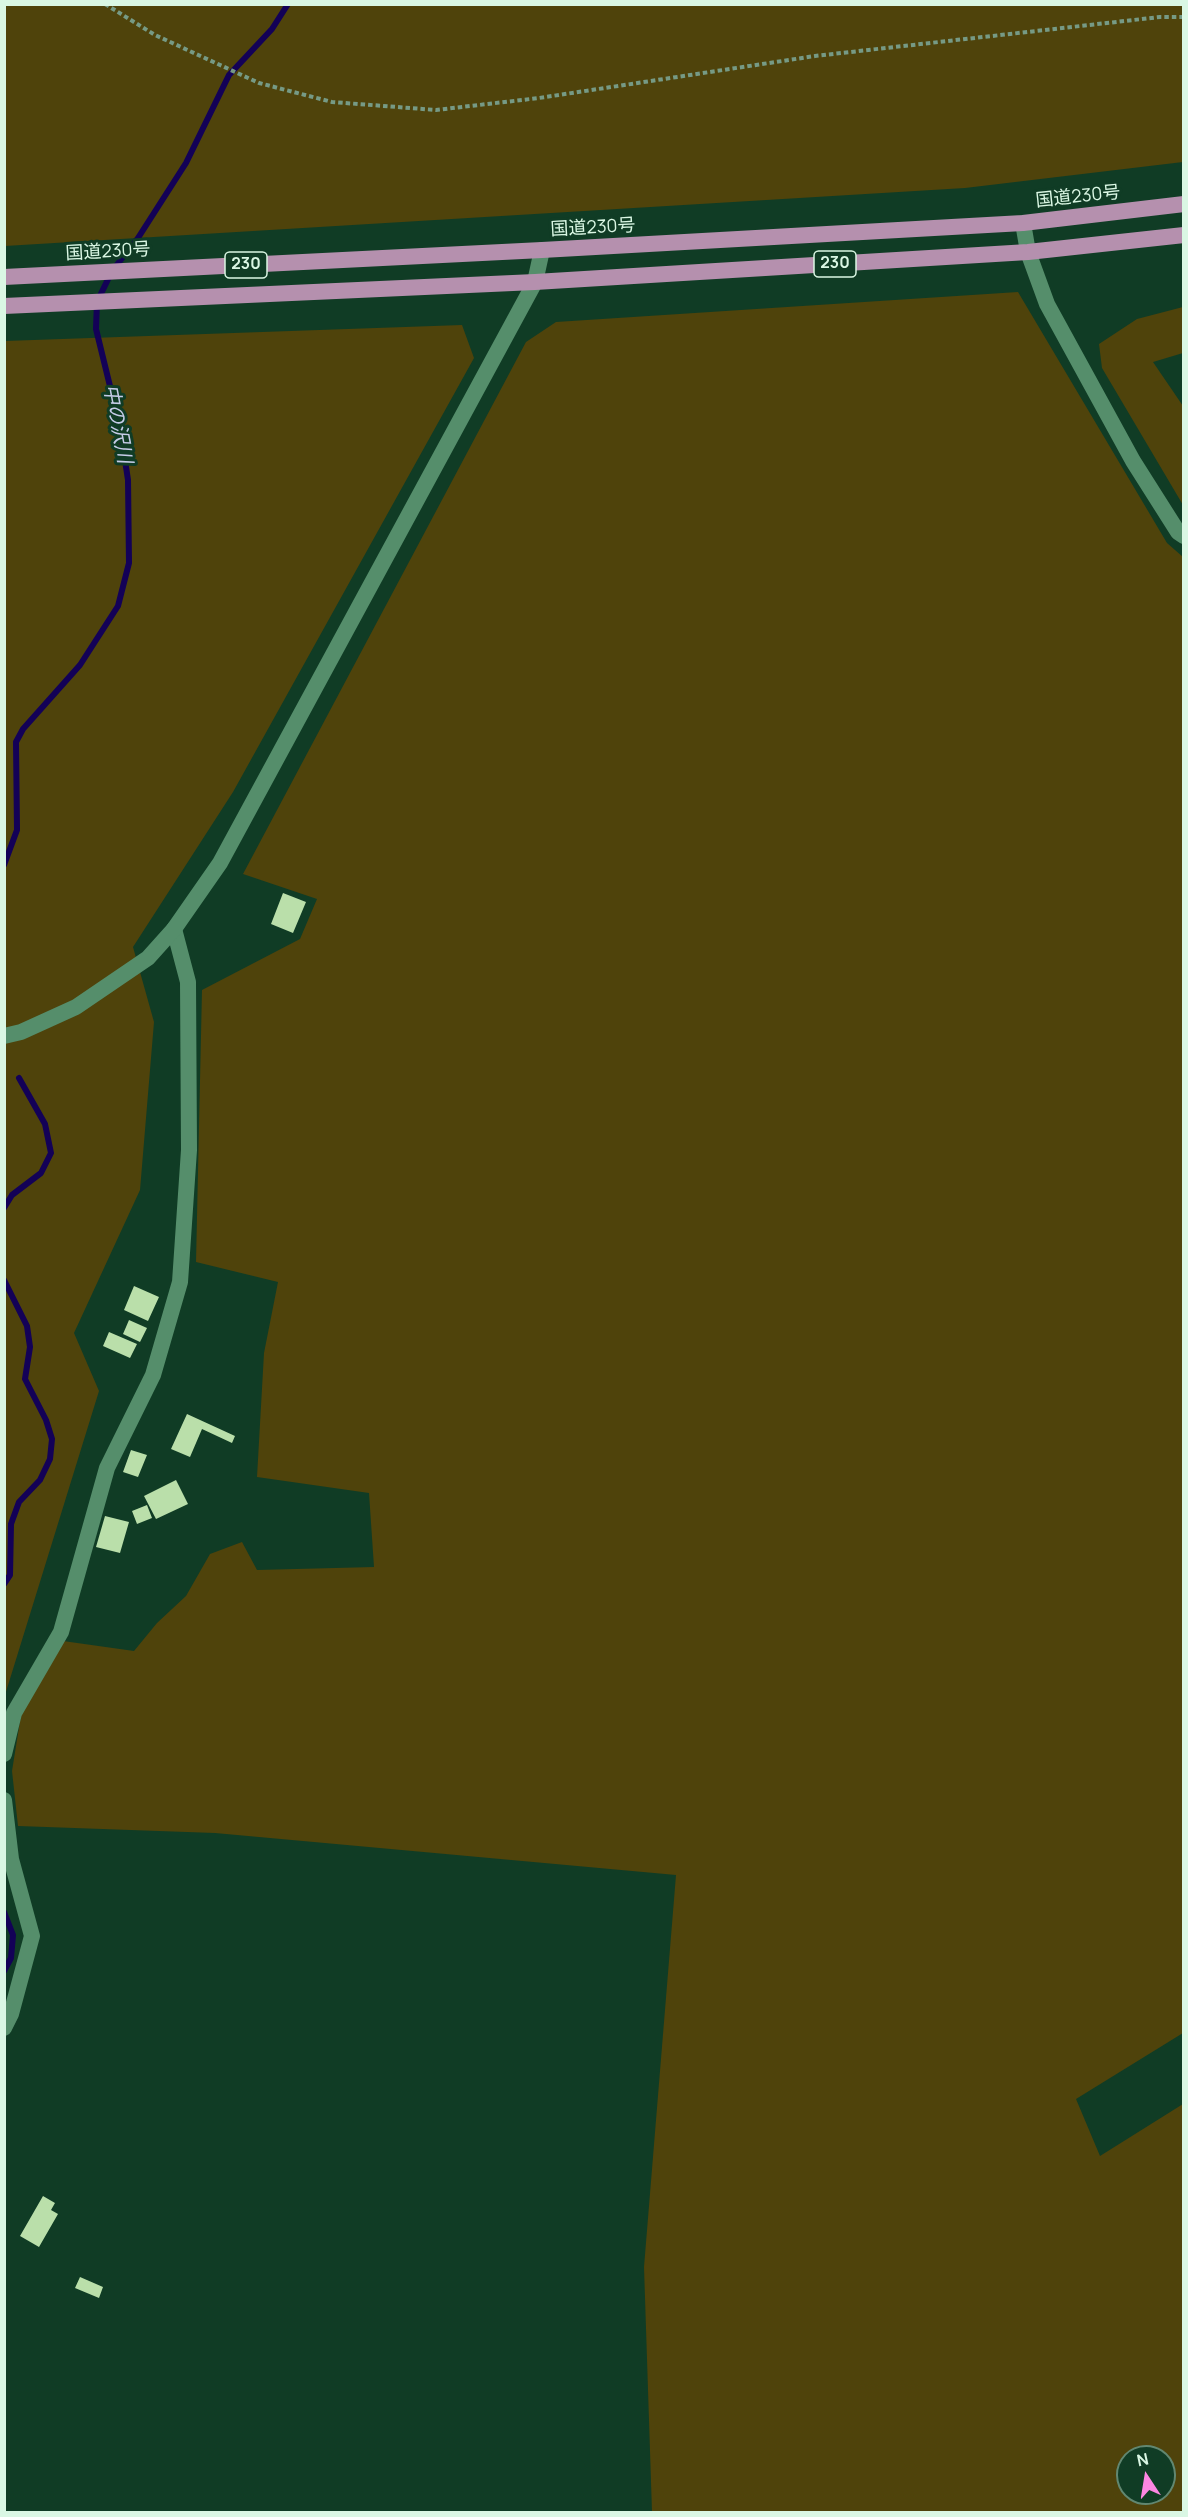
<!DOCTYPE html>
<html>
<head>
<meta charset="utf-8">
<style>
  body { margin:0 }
  #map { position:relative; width:1188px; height:2517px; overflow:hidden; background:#103c25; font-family:Manrope,sans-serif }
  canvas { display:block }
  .frame { position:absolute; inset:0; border:6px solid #daf7e4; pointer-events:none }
  .north { position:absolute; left:1116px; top:2445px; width:60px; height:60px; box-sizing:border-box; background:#103c25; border:2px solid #618771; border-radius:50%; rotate:348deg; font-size:16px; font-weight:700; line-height:24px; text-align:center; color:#daf7e4 }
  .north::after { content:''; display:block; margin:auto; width:21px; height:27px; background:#fd86e2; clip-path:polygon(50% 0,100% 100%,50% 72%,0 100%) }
</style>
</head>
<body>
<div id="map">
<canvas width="1188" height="2517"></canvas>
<div class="frame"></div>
<div class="north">N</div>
</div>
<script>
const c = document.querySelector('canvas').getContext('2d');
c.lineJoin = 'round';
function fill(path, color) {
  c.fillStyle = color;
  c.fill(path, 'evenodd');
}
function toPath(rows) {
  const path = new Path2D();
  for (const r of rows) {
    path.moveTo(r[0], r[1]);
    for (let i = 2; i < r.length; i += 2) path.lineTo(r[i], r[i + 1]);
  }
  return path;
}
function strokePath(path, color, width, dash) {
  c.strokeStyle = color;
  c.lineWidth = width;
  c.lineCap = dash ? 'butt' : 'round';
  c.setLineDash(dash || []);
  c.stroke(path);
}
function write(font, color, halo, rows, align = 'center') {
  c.font = font + ' Manrope,"Noto Sans JP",sans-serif';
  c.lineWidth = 6;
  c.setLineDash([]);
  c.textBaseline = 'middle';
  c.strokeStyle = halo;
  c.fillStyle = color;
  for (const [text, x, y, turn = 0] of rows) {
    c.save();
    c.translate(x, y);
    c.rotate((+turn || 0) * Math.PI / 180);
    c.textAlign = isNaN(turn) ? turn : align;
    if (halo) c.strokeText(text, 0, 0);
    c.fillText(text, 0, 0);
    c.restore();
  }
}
fill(toPath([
  [5,4,1183,5,1183,162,965,188,5,246],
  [1018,292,1167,543,1183,557,1183,2033,1076,2099,1100,2156,1183,2104,1183,2512,652,2512,644,2267,676,1875,215,1833,18,1826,12,1771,21,1715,63,1641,134,1651,157,1623,186,1596,210,1554,242,1542,257,1570,374,1567,369,1493,257,1477,264,1353,278,1282,196,1262,202,990,300,939,317,899,243,874,526,342,556,322],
  [1128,2457,1164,2457,1164,2493,1128,2493],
  [1183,307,1183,353,1153,362,1183,406,1183,505,1102,368,1099,344,1137,319],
  [462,325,474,358,233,792,133,947,154,1022,140,1190,74,1333,99,1391,5,1695,5,341]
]), '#4f430b');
strokePath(toPath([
  [4,865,17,830,16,742,23,729,80,665,118,606,129,563,128,480,120,427,96,329,97,302,112,271,138,238,186,163,229,75,272,29,288,4],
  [4,1208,12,1195,41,1173,51,1153,45,1124,19,1078],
  [4,1280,27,1326,30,1347,25,1379,46,1420,52,1439,50,1459,40,1480,19,1502,11,1524,10,1575,4,1584],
  [4,1912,13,1935,11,1958,4,1971]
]), '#130157', 6);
fill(toPath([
  [283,893,306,902,293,933,271,924],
  [134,1286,159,1297,148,1321,124,1310],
  [129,1320,147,1328,140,1342,123,1334],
  [109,1332,137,1344,130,1358,103,1346],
  [187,1414,235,1436,232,1443,202,1429,190,1457,171,1449],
  [131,1450,147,1455,138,1477,123,1472],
  [176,1480,188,1504,156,1519,144,1496],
  [147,1505,152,1518,137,1524,132,1511],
  [105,1516,129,1522,120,1553,96,1547],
  [43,2196,55,2203,51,2210,58,2214,39,2247,20,2236],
  [80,2277,103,2287,99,2298,75,2288]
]), '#badfaa');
strokePath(toPath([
  [105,4,155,35,259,83,332,102,436,110,539,98,815,56,1160,17,1184,17]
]), '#769a85', 4, [4.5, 3]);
strokePath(toPath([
  [1023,223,1028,252,1047,304,1133,461,1178,532,1184,536],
  [4,1754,14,1713,61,1632,107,1468,153,1375,180,1282,189,1150,188,982,174,929],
  [4,1800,11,1859,32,1936,11,2014,4,2028]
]), '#558e6b', 16);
strokePath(toPath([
  [4,1036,21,1032,76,1007,148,958,174,929,220,863,535,282,542,250]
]), '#558e6b', 16);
strokePath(toPath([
  [4,277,542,250,1023,223,1184,204],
  [4,306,535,282,1028,252,1184,235]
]), '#b590ae', 16);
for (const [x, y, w] of [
  [835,264,42],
  [246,265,42]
]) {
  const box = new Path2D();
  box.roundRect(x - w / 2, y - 13, w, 26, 4.5);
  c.fillStyle = '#103c25';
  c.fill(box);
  strokePath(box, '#daf7e4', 1.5);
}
write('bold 16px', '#daf7e4', null, [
  ["230",835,264],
  ["230",246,265]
]);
write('18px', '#daf7e4', '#103c25', [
  ["国道230号",1078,197,-6],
  ["国道230号",593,228,-3],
  ["国道230号",108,252,-3]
]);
write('italic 20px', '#c6cce8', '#103c25', [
  ["中の沢川",117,424,79]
]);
</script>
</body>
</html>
